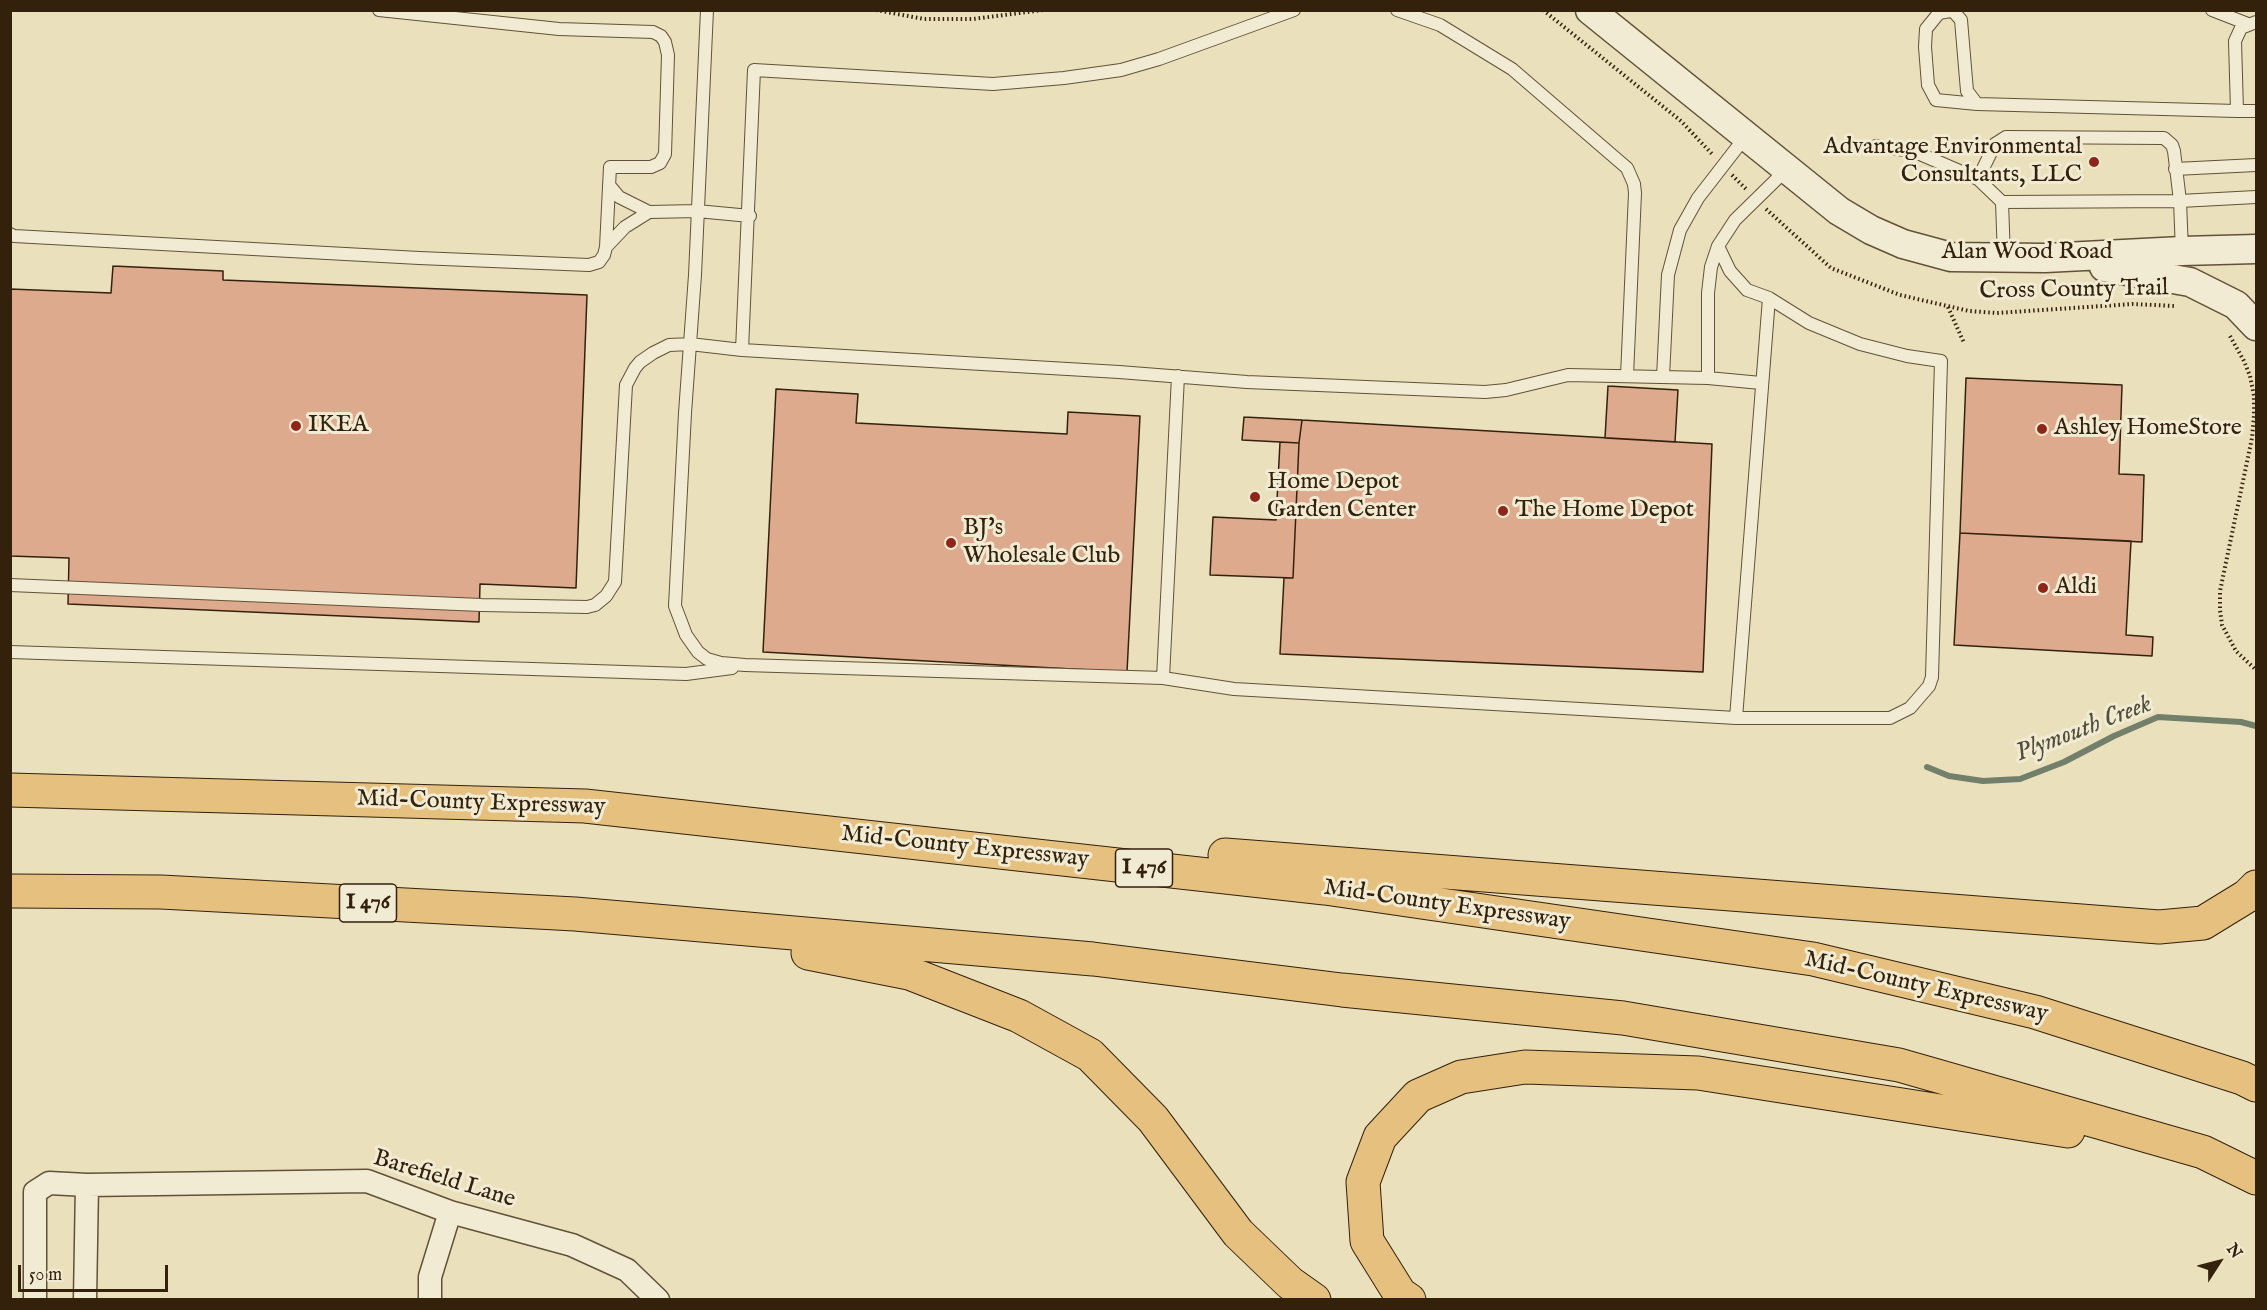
<!DOCTYPE html>
<html>
<head>
<meta charset="utf-8">
<style>
  body { margin:0 }
  #map { position:relative; width:2267px; height:1310px; overflow:hidden; background:#eae0bc; font-family:"IM FELL English",serif }
  canvas { display:block }
  .frame { position:absolute; inset:0; border:12px solid #34210c; pointer-events:none }
  .north { position:absolute; left:2189px; top:1232px; width:60px; height:60px; -webkit-text-stroke:4px #f1ebd3; paint-order:stroke; rotate:54deg; font-size:16px; font-weight:700; line-height:24px; text-align:center; color:#34210c }
  .north::after { content:''; display:block; margin:auto; width:21px; height:27px; background:#34210c; clip-path:polygon(50% 0,100% 100%,50% 72%,0 100%) }
  .scale { position:absolute; left:18px; top:1265px; width:150px; height:27px; box-sizing:border-box; border:3px solid #34210c; border-top:0; padding-left:8px; font-size:18px; line-height:21px; white-space:nowrap; color:#34210c; -webkit-text-stroke:4px #f1ebd3; paint-order:stroke }
</style>
</head>
<body>
<div id="map">
<canvas width="2267" height="1310"></canvas>
<div class="frame"></div>
<div class="north">N</div>
<div class="scale">50 m</div>
</div>
<script>
const c = document.querySelector('canvas').getContext('2d');
c.lineJoin = 'round';
function toPath(rows) {
  const path = new Path2D();
  for (const r of rows) {
    path.moveTo(r[0], r[1]);
    for (let i = 2; i < r.length; i += 2) path.lineTo(r[i], r[i + 1]);
  }
  return path;
}
function strokePath(path, color, width, dash) {
  c.strokeStyle = color;
  c.lineWidth = width;
  c.lineCap = dash ? 'butt' : 'round';
  c.setLineDash(dash || []);
  c.stroke(path);
}
function fill(path, color) {
  c.fillStyle = color;
  c.fill(path, 'evenodd');
}
function write(font, color, halo, rows, align = 'center') {
  c.font = font + ' "IM FELL English",serif';
  c.lineWidth = 6;
  c.setLineDash([]);
  c.textBaseline = 'middle';
  c.strokeStyle = halo;
  c.fillStyle = color;
  for (const [text, x, y, turn = 0] of rows) {
    c.save();
    c.translate(x, y);
    c.rotate((+turn || 0) * Math.PI / 180);
    c.textAlign = isNaN(turn) ? turn : align;
    if (halo) c.strokeText(text, 0, 0);
    c.fillText(text, 0, 0);
    c.restore();
  }
}
strokePath(toPath([
  [1927,767,1949,776,1983,781,2020,779,2064,762,2114,736,2158,717,2241,722,2256,726]
]), '#717f6b', 6);
const building = toPath([
  [113,266,223,271,223,280,587,295,576,588,480,584,479,622,68,604,69,558,10,556,10,289,111,293,113,266],
  [1966,378,2122,385,2119,474,2144,475,2142,542,1960,533,1966,378],
  [1608,386,1678,390,1675,442,1605,438,1608,386],
  [776,389,858,394,856,423,1067,434,1068,412,1140,416,1127,672,763,652,776,389],
  [1244,417,1302,420,1299,443,1242,440,1244,417],
  [1302,420,1712,444,1703,672,1280,654,1284,578,1293,578,1299,443,1302,420],
  [1280,442,1299,443,1293,578,1210,575,1213,517,1276,520,1280,442],
  [1960,533,2131,541,2126,635,2153,637,2152,656,1954,645,1960,533]
]);
fill(building, '#deaa8e');
strokePath(building, '#34210c', 1.5);
const service = toPath([
  [707,10,695,275,685,413,675,606,686,635,698,652,707,659,721,663,745,665,1163,678,1178,376],
  [1397,10,1440,25,1512,69,1627,168,1634,184,1635,193,1627,376],
  [2212,10,2248,24],
  [1953,11,1961,20,1967,91,1977,104,1936,100,1928,85,1925,47,1926,29,1939,13,1956,10],
  [2256,22,2241,28,2235,41,2237,111,2256,111],
  [1977,104,2237,111],
  [1876,146,1913,151,1978,179,2002,202],
  [2175,169,2256,165],
  [1978,179,1995,144,2006,137,2164,138,2172,145,2174,151,2180,201,2182,251],
  [609,185,619,197,649,212,697,211,750,216],
  [10,234,14,236,419,258,589,265,599,262,604,255,606,247,610,167,651,167,660,163,665,154,668,55,665,42,661,36,653,32,559,29,379,10],
  [606,247,625,227,649,212],
  [2004,258,2002,202,2180,201,2256,197],
  [742,350,754,70,993,84,1064,78,1121,70,1159,59,1294,10],
  [1663,377,1668,275,1680,230,1698,198,1746,136],
  [1708,378,1708,293,1711,267,1718,246,1735,220,1787,169],
  [10,585,481,605,587,607,595,605,606,596,615,582,626,385,635,368,640,362,653,353,669,345,690,344,742,350,1119,372,1247,382,1485,392,1506,390,1568,375,1708,378,1761,383],
  [10,652,686,674,732,668],
  [1163,678,1234,689,1736,718,1890,718,1910,708,1929,686,1932,677,1941,361,1907,356,1860,344,1809,323,1769,298,1747,290,1730,271,1718,246],
  [1736,718,1769,298]
]);
const minor = toPath([
  [35,1300,35,1192,49,1183,87,1185,367,1181,450,1212,572,1245,627,1270,658,1300],
  [85,1300,87,1185],
  [430,1300,430,1277,450,1212]
]);
const tertiary = toPath([
  [1590,10,1839,211,1871,230,1903,244,1951,257,2045,258,2182,251,2256,249],
  [2104,267,2190,282,2236,305,2256,326]
]);
const motorway = toPath([
  [10,790,585,806,1325,888,1813,959,2035,1012,2242,1078,2256,1085],
  [1225,855,2159,927,2203,923,2247,896,2256,887],
  [10,891,161,892,575,914,1093,959,1342,990,1623,1018,1899,1065,2203,1152,2256,1178],
  [808,953,909,973,1019,1016,1090,1055,1153,1119,1238,1233,1290,1283,1314,1300],
  [1409,1300,1400,1294,1367,1241,1363,1182,1380,1137,1418,1096,1461,1077,1525,1067,1698,1073,2068,1131]
]);
strokePath(service, '#625138', 14);
strokePath(minor, '#625138', 25);
strokePath(tertiary, '#625138', 31);
strokePath(motorway, '#34210c', 35);
strokePath(toPath([
  [876,10,924,19,973,19,1043,10],
  [1543,10,1681,121,1712,154],
  [1732,175,1746,189],
  [1766,209,1831,268,1900,295,1969,311,1997,313,2133,304,2175,306],
  [1948,307,1964,343],
  [2230,336,2244,361,2250,376,2254,396,2254,416,2252,438,2220,591,2220,610,2222,625,2236,651,2256,670]
]), '#34210c', 4, [1.5, 3]);
strokePath(service, '#f1ebd3', 12);
strokePath(minor, '#f1ebd3', 22);
strokePath(tertiary, '#f1ebd3', 28);
strokePath(motorway, '#e5c07e', 33);
for (const [x, y, r, color] of [
  [2094,162,6,"#8f2418"],
  [296,426,6,"#8f2418"],
  [2042,429,6,"#8f2418"],
  [1255,497,6,"#8f2418"],
  [1503,511,6,"#8f2418"],
  [951,543,6,"#8f2418"],
  [2043,588,6,"#8f2418"]
]) {
  const dot = new Path2D();
  dot.arc(x, y, r, 0, 2 * Math.PI);
  c.fillStyle = color;
  c.fill(dot);
  strokePath(dot, '#f1ebd3', 2);
}
for (const [x, y, w] of [
  [1144,868,57],
  [368,903,57]
]) {
  const box = new Path2D();
  box.roundRect(x - w / 2, y - 19, w, 38, 4.5);
  c.fillStyle = '#f1ebd3';
  c.fill(box);
  strokePath(box, '#34210c', 1.5);
}
write('bold 22px', '#34210c', null, [
  ["I 476",1144,868],
  ["I 476",368,903]
]);
write('24px', '#34210c', '#f1ebd3', [
  ["Advantage Environmental",2082,148,"right"],
  ["Consultants, LLC",2082,176,"right"],
  ["IKEA",308,426],
  ["Ashley HomeStore",2054,429],
  ["Home Depot",1267,483],
  ["Garden Center",1267,511],
  ["The Home Depot",1515,511],
  ["BJ's",963,529],
  ["Wholesale Club",963,557],
  ["Aldi",2055,588]
], 'left');
write('24px', '#34210c', '#f1ebd3', [
  ["Alan Wood Road",2027,253],
  ["Cross County Trail",2074,291,-1],
  ["Mid-County Expressway",481,804,2],
  ["Mid-County Expressway",965,848,6],
  ["Mid-County Expressway",1447,906,8],
  ["Mid-County Expressway",1926,988,13],
  ["Barefield Lane",444,1180,17]
]);
write('italic 26px', '#52503b', '#f1ebd3', [
  ["Plymouth Creek",2084,730,-21]
]);
</script>
</body>
</html>
